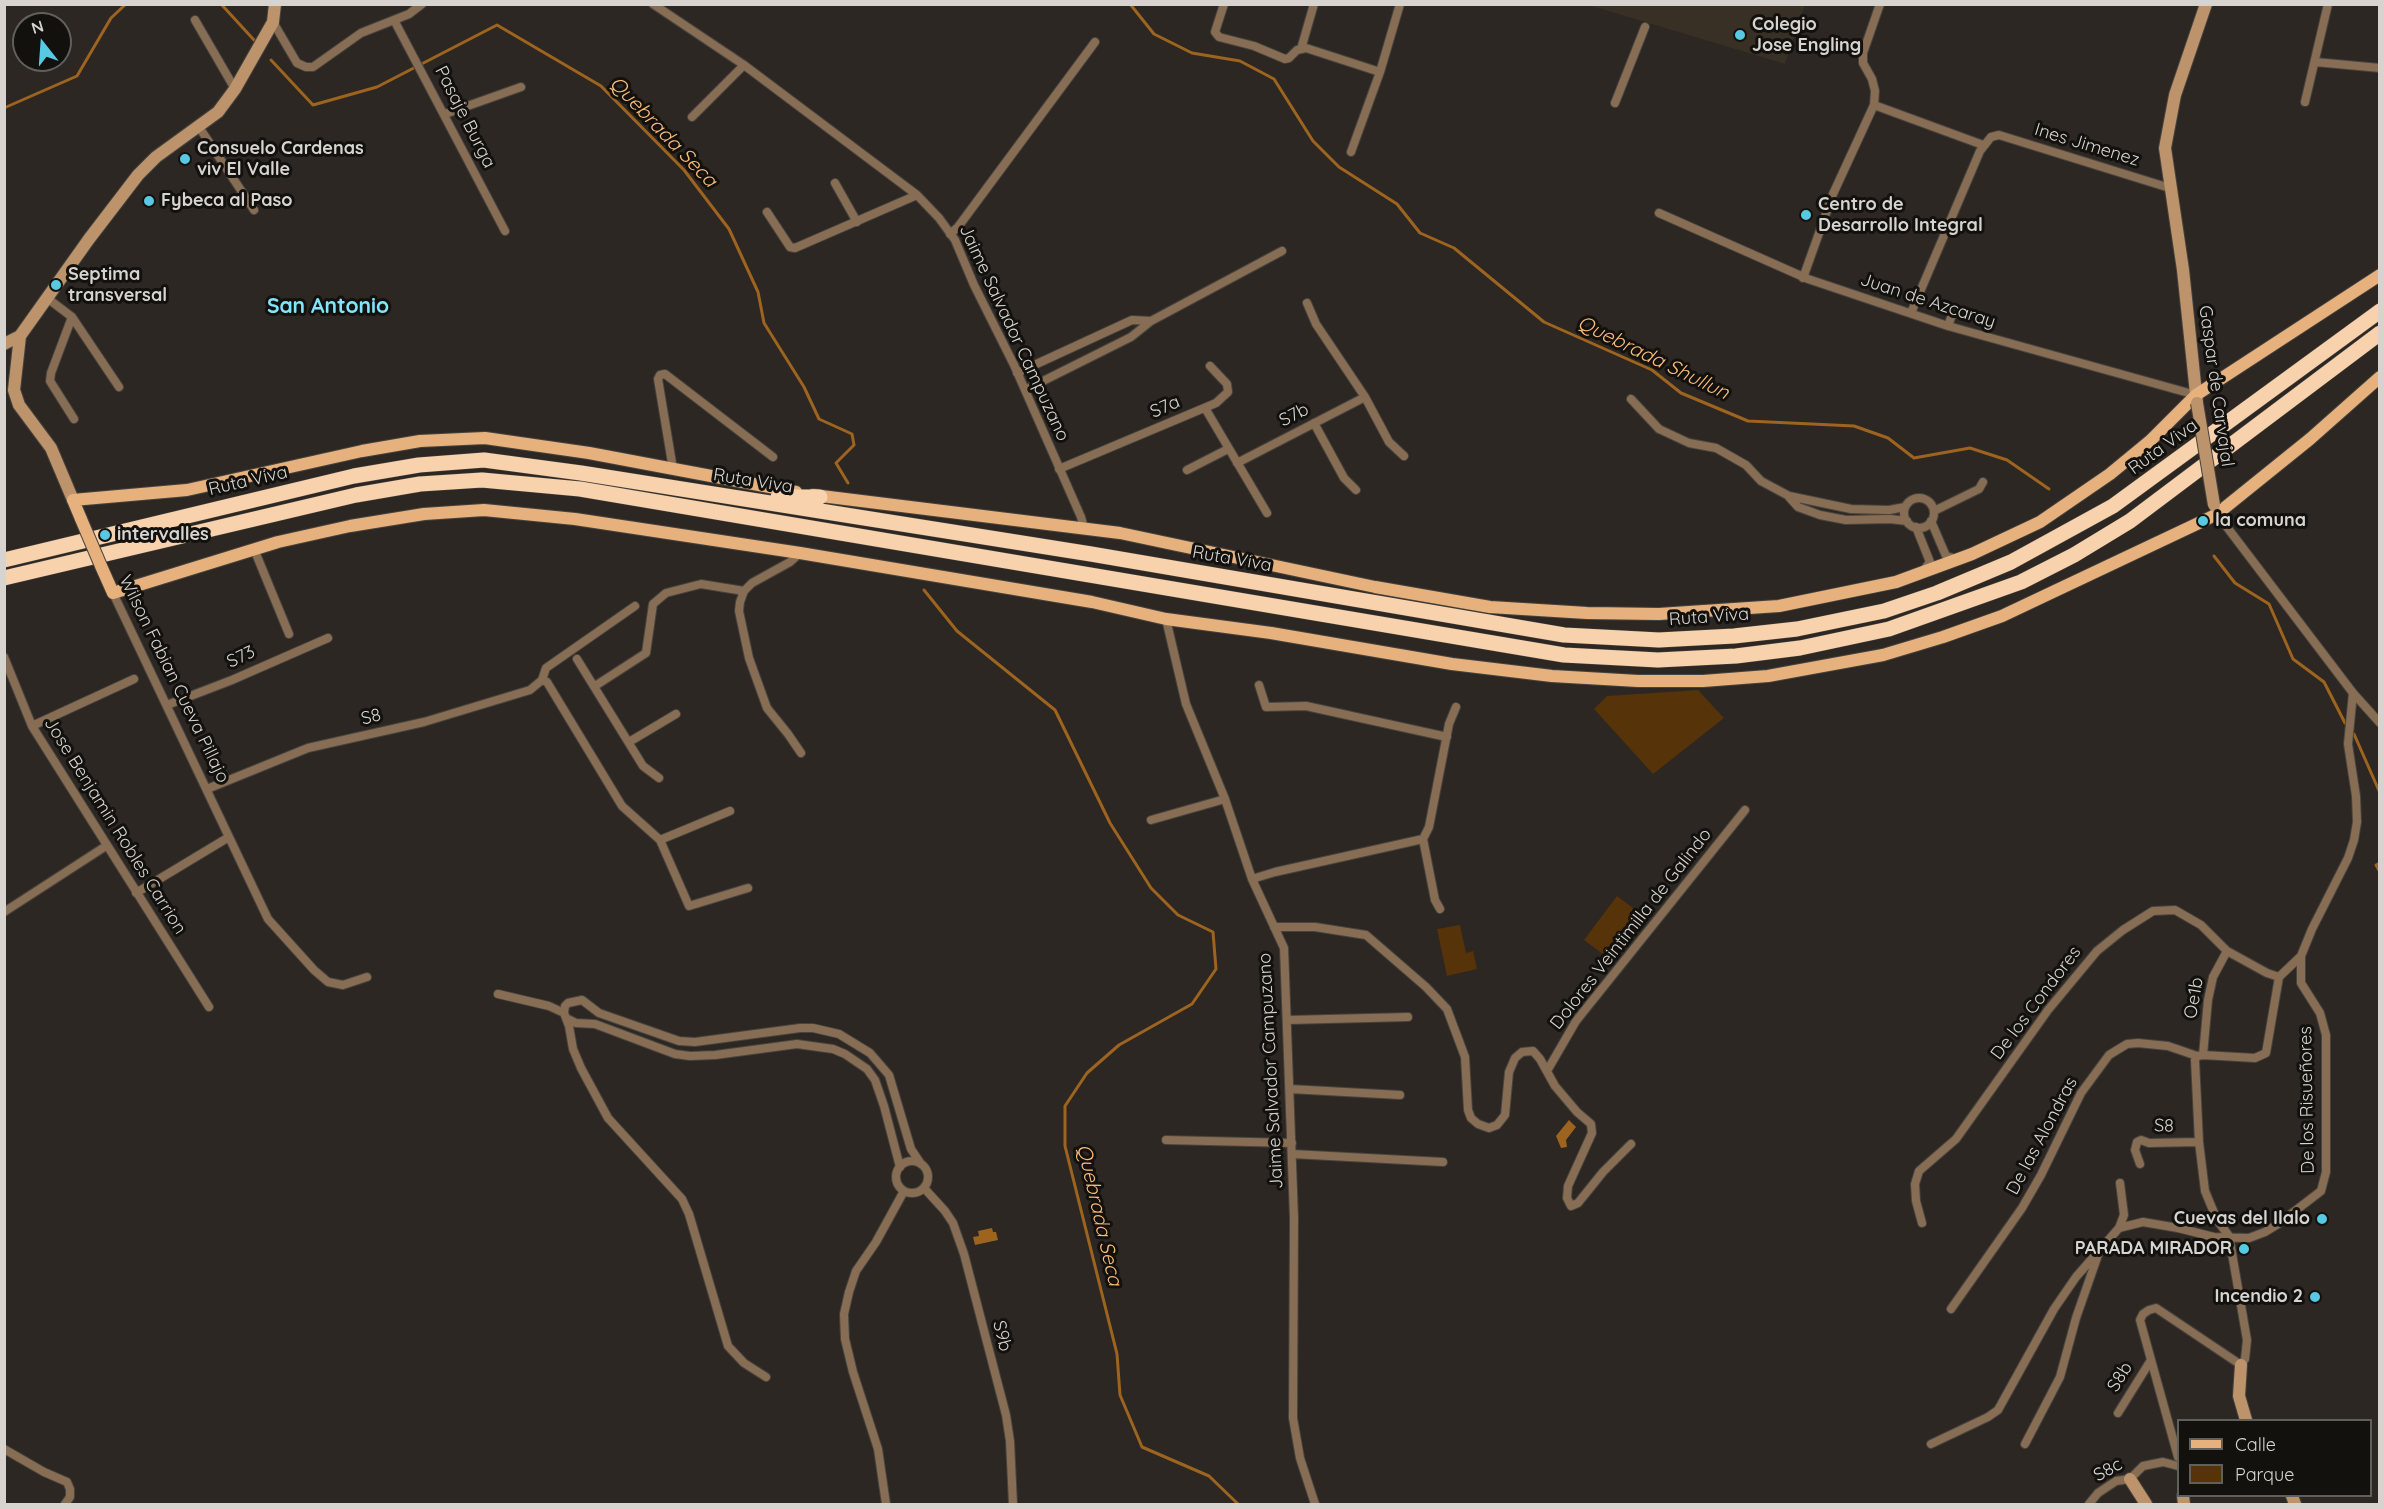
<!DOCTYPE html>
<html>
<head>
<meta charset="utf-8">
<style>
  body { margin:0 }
  #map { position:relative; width:2384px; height:1509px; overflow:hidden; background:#2c2722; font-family:Quicksand,sans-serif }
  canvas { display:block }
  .frame { position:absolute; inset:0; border:6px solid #d7d4d0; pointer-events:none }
  .legend { position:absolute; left:2177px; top:1419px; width:195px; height:78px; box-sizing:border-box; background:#13110e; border:2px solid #615f5c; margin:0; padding:8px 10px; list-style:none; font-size:18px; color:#d7d4d0 }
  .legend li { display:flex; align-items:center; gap:12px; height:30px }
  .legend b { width:30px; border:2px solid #615f5c }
  .north { position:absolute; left:12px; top:12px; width:60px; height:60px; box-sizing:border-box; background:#13110e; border:2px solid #615f5c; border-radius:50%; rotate:343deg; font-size:16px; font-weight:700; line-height:24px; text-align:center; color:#d7d4d0 }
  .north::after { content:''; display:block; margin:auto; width:21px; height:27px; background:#58c9e3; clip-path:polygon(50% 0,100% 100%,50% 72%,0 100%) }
</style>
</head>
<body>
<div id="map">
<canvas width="2384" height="1509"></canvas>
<div class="frame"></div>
<ul class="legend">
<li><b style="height:8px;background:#e6b17c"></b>Calle</li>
<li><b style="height:16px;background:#563308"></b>Parque</li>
</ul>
<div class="north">N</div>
</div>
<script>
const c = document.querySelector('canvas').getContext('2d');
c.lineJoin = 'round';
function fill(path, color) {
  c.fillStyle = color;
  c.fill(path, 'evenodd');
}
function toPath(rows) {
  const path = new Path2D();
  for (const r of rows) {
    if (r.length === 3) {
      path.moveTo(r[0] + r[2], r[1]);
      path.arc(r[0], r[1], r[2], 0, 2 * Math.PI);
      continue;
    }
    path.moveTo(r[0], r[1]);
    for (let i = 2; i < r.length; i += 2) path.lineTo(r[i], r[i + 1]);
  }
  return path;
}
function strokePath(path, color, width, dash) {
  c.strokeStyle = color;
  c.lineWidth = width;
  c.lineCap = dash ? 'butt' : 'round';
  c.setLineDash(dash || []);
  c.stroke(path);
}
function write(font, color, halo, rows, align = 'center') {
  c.font = font + ' Quicksand,sans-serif';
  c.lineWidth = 6;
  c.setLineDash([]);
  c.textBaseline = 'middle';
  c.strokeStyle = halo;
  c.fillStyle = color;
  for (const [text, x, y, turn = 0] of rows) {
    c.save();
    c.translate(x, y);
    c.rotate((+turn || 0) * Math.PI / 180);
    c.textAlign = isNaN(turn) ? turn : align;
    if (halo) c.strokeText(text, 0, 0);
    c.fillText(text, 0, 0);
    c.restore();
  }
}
fill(toPath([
  [1585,4,1805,5,1785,64]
]), '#382f25');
fill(toPath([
  [1698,690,1724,718,1653,774,1594,709,1607,696],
  [1617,896,1637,911,1603,954,1584,940],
  [1460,925,1466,953,1473,951,1477,969,1447,976,1437,929]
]), '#563308');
fill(toPath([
  [1569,1120,1576,1127,1566,1140,1567,1147,1561,1148,1556,1136],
  [992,1228,993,1232,996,1232,998,1240,975,1245,973,1237,979,1236,978,1231]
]), '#9d6420');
strokePath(toPath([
  [221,4,254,40],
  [1130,4,1154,34,1192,53,1240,61,1274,79,1313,141,1339,167,1397,204,1420,233,1454,248,1544,322,1652,370,1681,393,1748,421,1854,426,1888,438,1914,458,1970,448,2007,460,2049,489],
  [271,60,313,105,377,87,497,25,601,86,684,170,729,229,758,292,764,323,804,387,819,419,852,434,854,445,836,463,848,483],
  [4,108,77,76,111,18,126,4],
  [2214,556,2235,583,2269,604,2293,659,2324,682,2345,723],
  [924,590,957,631,1055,710,1110,823,1151,888,1178,915,1213,932,1216,969,1192,1004,1119,1045,1087,1073,1065,1106,1065,1146,1117,1354,1120,1395,1142,1447,1209,1476,1238,1504],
  [2354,734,2380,793],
  [2380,863,2376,865,2380,872]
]), '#9d6420', 3);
const street = toPath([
  [653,4,744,65,917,195,939,218,955,240,974,285,1014,365,1081,517,1084,528],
  [1224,4,1215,32,1219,37,1254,46,1285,59,1289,58,1297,50,1306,48,1380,72],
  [195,20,235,89],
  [394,20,505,231],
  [273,22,297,63,306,67,313,67,361,33,409,14,422,4],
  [1301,49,1314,4],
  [2315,62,2380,68],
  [2305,102,2328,4],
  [1615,103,1645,27],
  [1874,105,1983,145],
  [445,114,521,87],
  [692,117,744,65],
  [199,127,254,210],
  [1351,152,1380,72,1400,4],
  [835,183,857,222],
  [767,212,790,247,795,248,917,195],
  [1659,213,1808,279,1948,326,2196,395],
  [950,234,958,227,1095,42],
  [1803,278,1833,194,1874,105,1875,91,1872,79,1863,63,1863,53,1880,4],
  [47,298,72,317,119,387],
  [1307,303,1316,324,1365,397,1389,442,1404,456],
  [1911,313,1980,151,1991,137,1999,135,2173,189],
  [72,317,51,373,50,381,74,419],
  [1948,326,1952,315],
  [1017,373,1132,320,1151,321],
  [1025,390,1131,337,1151,321,1282,251],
  [1631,399,1659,429,1689,443,1716,448,1746,465,1761,481,1789,496,1851,509,1889,510,1905,507],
  [1205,408,1267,513],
  [1314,423,1344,478,1356,490],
  [1237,463,1365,397],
  [673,469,658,379,660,375,665,374,773,457],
  [1059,469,1216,403,1228,392,1227,384,1210,366],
  [1187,470,1228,449],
  [1789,497,1798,507,1820,515,1846,520,1890,519,1907,521],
  [1919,513,15],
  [1934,511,1979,489,1983,482],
  [2217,514,2353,693,2380,723],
  [1931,521,1946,556,1957,559],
  [1916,527,1930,562,1924,570],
  [254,549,289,634],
  [800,553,790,562,752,583,744,591,740,602,739,611,749,658,767,708,788,734,801,753],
  [113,593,268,919,314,970,328,982,343,985,367,977],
  [1166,619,1186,704,1225,799,1252,879,1284,948,1294,1218,1293,1418,1300,1458,1315,1504],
  [4,657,32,726,209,1007],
  [577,659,643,766,659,778],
  [542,680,547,682,622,806,660,840,689,906,748,888],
  [1259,685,1266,707,1306,706,1447,737],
  [595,686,646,653,653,604,666,593,701,584,744,591],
  [167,705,232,680,328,638],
  [32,726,134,679],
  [629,742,676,714],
  [207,789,308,748,424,722,530,690,542,680,546,668,635,606],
  [1151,820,1225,799],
  [660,840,730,811],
  [1252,879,1275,872,1423,839],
  [136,893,229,837],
  [1440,909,1435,900,1423,839,1429,827,1449,724,1456,707],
  [4,912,106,846],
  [1274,927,1315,927,1366,935,1426,987,1447,1009,1465,1057,1468,1110,1471,1118,1478,1124,1489,1128,1497,1125,1505,1115,1509,1072,1515,1058,1522,1052,1533,1051,1540,1059,1555,1086,1577,1112,1591,1124,1592,1133,1568,1186,1567,1198,1571,1206,1578,1203,1603,1172,1631,1144],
  [498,994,549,1006,564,1013,569,1026,573,1049,581,1068,608,1118,682,1199,689,1214,728,1346,744,1363,766,1377],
  [564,1013,565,1006,568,1003,582,1000,599,1013,679,1041,695,1042,800,1028,813,1028,839,1034,870,1053,889,1075,911,1149,921,1164],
  [566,1018,576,1023,595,1024,675,1054,690,1056,715,1055,797,1044,833,1049,845,1054,867,1069,875,1080,884,1106,900,1167],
  [1288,1020,1408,1017],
  [2203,1055,2208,1000,2213,977,2227,951],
  [1547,1071,1576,1021,1745,810],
  [1290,1089,1400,1095],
  [1166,1140,1292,1143],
  [1292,1154,1443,1162],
  [912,1177,16],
  [2140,1164,2135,1150,2137,1142,2141,1140,2149,1143,2199,1142],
  [924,1188,945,1211,953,1223,964,1254,1006,1415,1010,1441,1013,1504],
  [1922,1223,1916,1201,1915,1184,1919,1171,1956,1139,2048,1010,2097,951,2123,930,2153,911,2175,910,2201,925,2227,951,2267,973,2279,977],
  [2119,1228,2124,1215,2120,1183],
  [1951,1309,2022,1208,2041,1175,2081,1093,2109,1055,2127,1044,2138,1043,2168,1046,2197,1056],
  [2118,1413,2151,1360],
  [1931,1444,1988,1417,1998,1410,2054,1309,2076,1277,2119,1228,2143,1222,2178,1228,2214,1237,2249,1238,2265,1232,2278,1224,2321,1191,2326,1172,2326,1035,2320,1013,2301,983,2301,956,2312,929,2348,858,2354,840,2357,822,2356,796,2348,744,2353,693],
  [2025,1444,2060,1377,2076,1318,2098,1255],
  [4,1449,44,1472,67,1482,70,1489,70,1497,65,1504],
  [2178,1457,2140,1320,2143,1314,2149,1310,2156,1308,2241,1365,2245,1359,2247,1340,2229,1236,2217,1220,2205,1191,2199,1142,2195,1060,2197,1056,2203,1055,2255,1058,2266,1053,2279,977,2301,956],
  [886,1504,878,1449,853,1372,845,1339,844,1314,849,1292,856,1271,876,1242,904,1191],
  [2089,1504,2098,1493,2116,1481,2130,1479,2143,1466,2163,1462,2178,1466]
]);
const secondary = toPath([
  [20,336,14,390,19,405,51,448,73,500],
  [4,344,20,336,89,239,138,175,156,157,218,112,235,89,273,22,275,4],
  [2197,403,2183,270,2165,148,2175,95,2206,4],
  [2241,1365,2239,1396,2246,1420],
  [2130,1479,2146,1504],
  [2183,1496,2184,1504],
  [2292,1496,2295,1504]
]);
const primary = toPath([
  [813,495,1120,533,1375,587,1490,607,1587,613,1659,614,1779,606,1896,582,1972,554,2040,522,2110,474,2150,441,2196,395,2380,275],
  [81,519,73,500,187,490,362,451,420,441,485,438,589,453,796,492],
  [101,566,113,593,278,542,350,526,424,514,484,510,575,519,800,553,1092,602,1166,619,1271,633,1452,664,1552,676,1638,681,1703,681,1768,676,1883,655,1943,637,2002,616,2203,521,2217,514,2310,439,2380,377]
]);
const highway = toPath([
  [778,497,820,497],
  [4,560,354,476,419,465,484,460,581,473,1091,554,1564,635,1659,640,1734,636,1797,629,1884,611,1937,593,2011,562,2113,506,2380,311],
  [4,578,356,495,420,484,482,480,580,489,1564,655,1658,660,1736,656,1800,648,1889,629,2021,582,2074,555,2130,521,2380,333]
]);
strokePath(street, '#47433e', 10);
strokePath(secondary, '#47433e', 14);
strokePath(primary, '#47433e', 14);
strokePath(highway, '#47433e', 16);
strokePath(street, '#866d54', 8);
strokePath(secondary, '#bc936b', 12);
strokePath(primary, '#e6b17c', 12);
strokePath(highway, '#f8d2ad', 15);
const secondaryBridge = toPath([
  [2197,403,2214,505]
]);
const primaryBridge = toPath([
  [81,519,101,566]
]);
strokePath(secondaryBridge, '#47433e', 14, []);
strokePath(primaryBridge, '#47433e', 14, []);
strokePath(secondaryBridge, '#bc936b', 12);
strokePath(primaryBridge, '#e6b17c', 12);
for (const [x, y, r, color] of [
  [1740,35,6,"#58c9e3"],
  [185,159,6,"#58c9e3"],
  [149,201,6,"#58c9e3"],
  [1806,215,6,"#58c9e3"],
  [56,285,6,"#58c9e3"],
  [2203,521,6,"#58c9e3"],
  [105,535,6,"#58c9e3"],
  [2322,1219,6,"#58c9e3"],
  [2244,1249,6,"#58c9e3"],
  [2315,1297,6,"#58c9e3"]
]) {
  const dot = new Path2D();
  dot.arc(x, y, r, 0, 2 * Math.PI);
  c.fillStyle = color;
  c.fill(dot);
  strokePath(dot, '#13110e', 2);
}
write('bold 18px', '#d7d4d0', '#13110e', [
  ["Colegio",1752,25],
  ["Jose Engling",1752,46],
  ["Consuelo Cardenas",197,149],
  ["viv El Valle",197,170],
  ["Fybeca al Paso",161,201],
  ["Centro de",1818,205],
  ["Desarrollo Integral",1818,226],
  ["Septima",68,275],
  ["transversal",68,296],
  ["la comuna",2215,521],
  ["intervalles",117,535],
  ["Cuevas del Ilalo",2310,1219,"right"],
  ["PARADA MIRADOR",2232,1249,"right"],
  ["Incendio 2",2303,1297,"right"]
], 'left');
write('18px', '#d7d4d0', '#13110e', [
  ["Pasaje Burga",465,117,63],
  ["Ines Jimenez",2087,145,17],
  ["Juan de Azcaray",1928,301,18],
  ["Jaime Salvador Campuzano",1014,333,65],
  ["Gaspar de Carvajal",2216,386,82],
  ["S7a",1165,407,-23],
  ["S7b",1294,415,-27],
  ["Ruta Viva",2163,447,-36],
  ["Ruta Viva",248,481,-13],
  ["Ruta Viva",753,481,9],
  ["Ruta Viva",1232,559,10],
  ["Ruta Viva",1709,617,-4],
  ["S73",241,657,-25],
  ["Wilson Fabian Cueva Pillajo",174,679,64],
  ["S8",371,717,-14],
  ["Jose Benjamin Robles Carrion",115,826,58],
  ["Dolores Veintimilla de Galindo",1631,929,-52],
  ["Oe1b",2194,998,-80],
  ["De los Condores",2036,1003,-53],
  ["Jaime Salvador Campuzano",1271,1071,-93],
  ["De los Risueñores",2307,1100,-91],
  ["S8",2164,1126,1],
  ["De las Alondras",2042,1136,-62],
  ["S9b",1002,1336,76],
  ["S8b",2120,1377,-58],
  ["S8c",2108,1470,-29]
]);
write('italic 20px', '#fbbb79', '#13110e', [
  ["Quebrada Seca",663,132,46],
  ["Quebrada Shullun",1653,358,26],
  ["Quebrada Seca",1099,1215,77]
]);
write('bold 21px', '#81e5fe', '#13110e', [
  ["San Antonio",328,307]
]);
</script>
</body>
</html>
